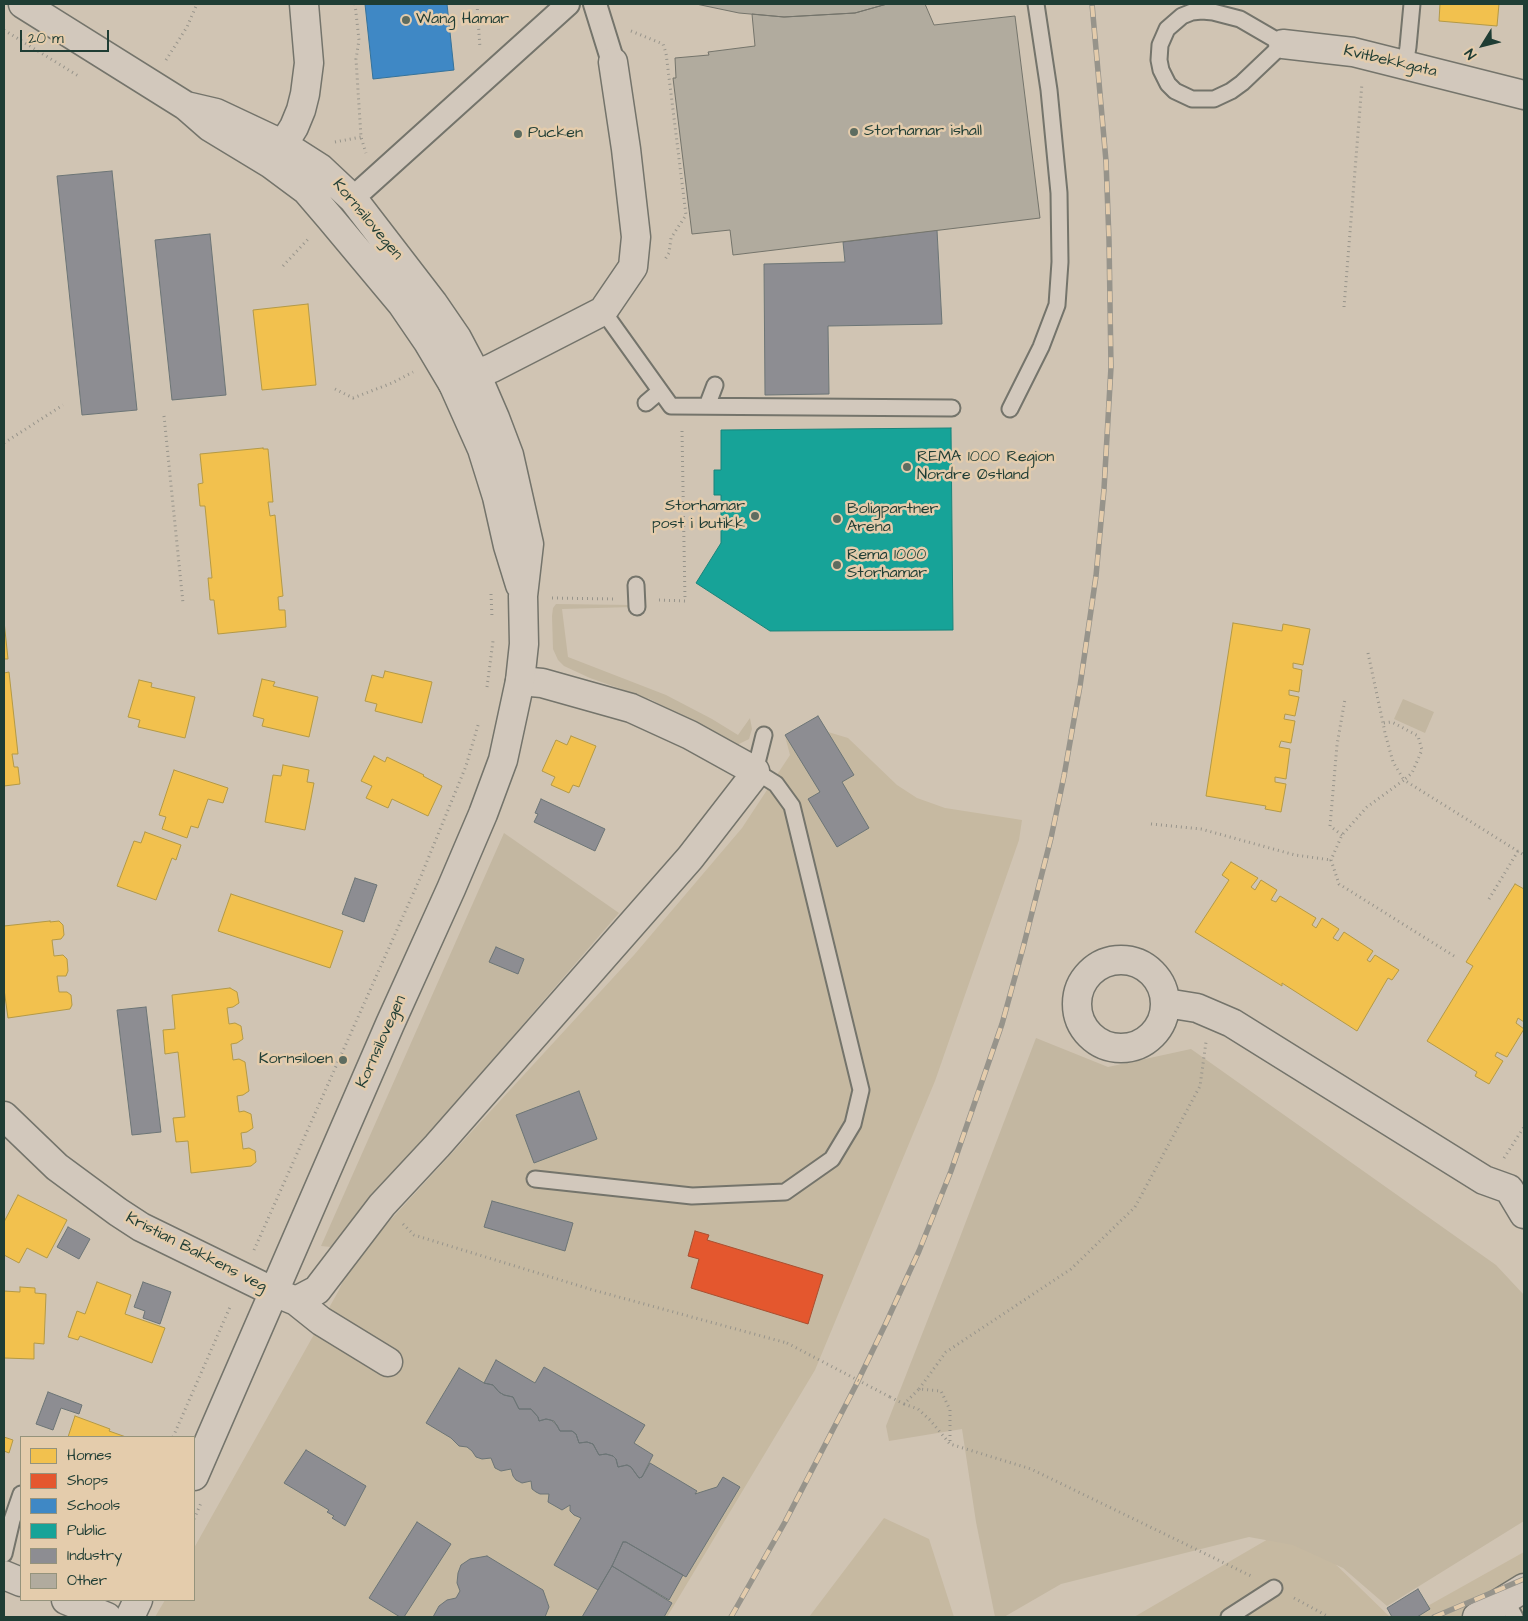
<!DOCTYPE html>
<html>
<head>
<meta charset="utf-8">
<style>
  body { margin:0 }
  #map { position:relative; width:1528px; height:1621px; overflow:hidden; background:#d0c4b3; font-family:"Architects Daughter",sans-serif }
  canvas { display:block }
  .frame { position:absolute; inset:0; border:5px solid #1f3d34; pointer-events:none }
  .legend { position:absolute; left:20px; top:1436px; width:175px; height:165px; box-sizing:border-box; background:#e4ccac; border:1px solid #95937c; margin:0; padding:6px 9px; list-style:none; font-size:15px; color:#1f3d34 }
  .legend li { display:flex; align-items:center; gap:10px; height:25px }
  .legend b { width:25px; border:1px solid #95937c }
  .north { position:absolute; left:1458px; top:20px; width:50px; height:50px; -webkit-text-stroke:4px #e4ccac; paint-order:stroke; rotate:234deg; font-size:14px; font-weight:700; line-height:20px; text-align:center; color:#1f3d34 }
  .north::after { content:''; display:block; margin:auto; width:18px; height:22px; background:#1f3d34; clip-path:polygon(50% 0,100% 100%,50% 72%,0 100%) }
  .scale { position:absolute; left:20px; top:30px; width:89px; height:22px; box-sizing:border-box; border:2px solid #1f3d34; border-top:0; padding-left:6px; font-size:15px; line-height:18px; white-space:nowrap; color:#1f3d34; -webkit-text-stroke:4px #e4ccac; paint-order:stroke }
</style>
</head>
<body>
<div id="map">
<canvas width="1528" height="1621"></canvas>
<div class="frame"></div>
<ul class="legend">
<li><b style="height:14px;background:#f2c14e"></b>Homes</li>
<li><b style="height:14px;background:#e4572e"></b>Shops</li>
<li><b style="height:14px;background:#3f88c5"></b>Schools</li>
<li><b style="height:14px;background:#17a398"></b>Public</li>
<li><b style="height:14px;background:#8d8d92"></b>Industry</li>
<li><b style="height:14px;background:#b1ab9e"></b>Other</li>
</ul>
<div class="north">N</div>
<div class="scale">20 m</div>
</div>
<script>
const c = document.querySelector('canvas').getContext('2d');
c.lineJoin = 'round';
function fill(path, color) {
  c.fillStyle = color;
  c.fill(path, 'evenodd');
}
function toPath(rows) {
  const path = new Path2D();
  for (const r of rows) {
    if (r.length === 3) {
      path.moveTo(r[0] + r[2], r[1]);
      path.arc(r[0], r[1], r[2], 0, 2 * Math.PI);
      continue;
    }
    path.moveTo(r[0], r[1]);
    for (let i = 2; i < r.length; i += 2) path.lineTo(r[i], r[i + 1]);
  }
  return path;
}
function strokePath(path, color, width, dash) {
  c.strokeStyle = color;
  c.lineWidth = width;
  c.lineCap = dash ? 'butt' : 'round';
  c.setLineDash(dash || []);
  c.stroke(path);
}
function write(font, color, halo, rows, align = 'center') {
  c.font = font + ' "Architects Daughter",sans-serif';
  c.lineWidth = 5;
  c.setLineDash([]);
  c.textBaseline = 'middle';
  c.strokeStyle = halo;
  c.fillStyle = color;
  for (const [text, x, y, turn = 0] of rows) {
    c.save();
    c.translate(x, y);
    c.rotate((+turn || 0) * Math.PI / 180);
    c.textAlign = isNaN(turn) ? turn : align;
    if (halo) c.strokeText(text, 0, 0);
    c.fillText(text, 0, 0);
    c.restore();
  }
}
fill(toPath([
  [818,716,828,732,848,738,897,785,917,798,945,808,1022,820,1019,840,935,1081,815,1370,667,1617,155,1617,165,1600,194,1600,194,1548,339,1290,351,1263,634,955,742,828,790,755,785,736],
  [884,1518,929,1539,954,1617,809,1617],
  [1294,1524,1390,1617,1134,1617],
  [1524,1552,1524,1617,1408,1617]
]), '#c6b9a1');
fill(toPath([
  [556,604,631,605,632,607,562,609,568,657,666,695,712,719,738,735,750,718,752,729,749,739,739,744,732,744,652,700,590,678,564,666,558,660,553,649,552,616,553,608],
  [1403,699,1434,712,1425,733,1394,719],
  [504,833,619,913,331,1247,321,1246],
  [1036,1038,1108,1067,1191,1049,1496,1265,1524,1295,1524,1521,1387,1606,1343,1568,1293,1545,1249,1537,1061,1584,1004,1617,995,1617,976,1522,962,1429,889,1441,886,1426,957,1245]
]), '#c3b7a1');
const homes = toPath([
  [1440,4,1499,4,1497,26,1439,21,1440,4],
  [308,304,316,385,262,390,253,310,308,304],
  [263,448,263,449,268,449,273,502,268,502,270,516,275,515,283,596,278,597,279,610,285,610,286,627,218,634,214,600,210,600,208,578,212,578,205,506,200,506,198,484,203,483,200,454,263,448],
  [4,621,8,659,4,659,4,621],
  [1233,623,1282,631,1283,624,1310,629,1303,665,1293,663,1293,668,1302,670,1299,692,1289,690,1289,695,1299,697,1295,716,1285,714,1284,719,1295,721,1291,743,1281,741,1279,747,1290,749,1286,779,1275,777,1275,782,1286,784,1281,812,1265,809,1266,806,1206,796,1233,623],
  [4,669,4,673,9,672,18,754,12,754,14,767,18,767,20,784,4,786,4,669],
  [385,671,432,682,422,723,375,711,377,704,365,701,372,675,383,678,385,671],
  [262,679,275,682,273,686,318,697,309,737,262,726,264,719,253,716,262,679],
  [139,680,152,683,151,687,195,697,185,738,138,727,140,720,128,717,139,680],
  [571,736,596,746,579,787,573,785,569,793,551,785,555,777,542,771,556,740,567,745,571,736],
  [374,756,385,762,387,757,424,775,423,776,442,786,428,816,392,799,388,808,366,798,372,786,361,781,374,756],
  [283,765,309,770,307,782,314,783,305,830,265,822,273,775,281,776,283,765],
  [174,770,228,788,223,803,208,799,198,828,191,826,187,838,162,829,166,817,159,815,174,770],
  [145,832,181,845,176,860,172,858,156,900,117,886,134,841,141,843,145,832],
  [1231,862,1258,878,1251,887,1255,890,1261,880,1277,890,1271,900,1276,902,1280,896,1316,918,1312,925,1316,928,1322,918,1339,929,1333,938,1338,941,1344,932,1373,951,1367,960,1370,962,1375,955,1399,970,1392,980,1388,978,1357,1031,1282,983,1282,986,1195,932,1229,880,1222,875,1231,862],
  [1515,884,1524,889,1524,1022,1518,1018,1516,1023,1524,1029,1507,1057,1497,1052,1495,1056,1503,1061,1489,1084,1475,1076,1477,1072,1427,1041,1473,966,1466,962,1515,884],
  [231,894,343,931,330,968,218,931,231,894],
  [50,921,50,922,59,921,63,925,64,935,61,939,52,940,54,956,63,955,67,959,68,971,66,976,57,976,59,992,67,992,71,995,72,1005,70,1009,8,1018,4,989,4,926,50,921],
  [230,988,237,992,239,1003,233,1007,227,1008,229,1024,235,1023,241,1026,243,1039,237,1043,231,1044,233,1060,239,1059,245,1062,249,1091,243,1095,237,1096,239,1112,244,1111,251,1114,253,1128,247,1132,241,1133,243,1149,249,1148,255,1151,256,1162,251,1166,191,1173,188,1141,176,1142,173,1118,185,1117,178,1052,165,1054,163,1030,175,1029,172,995,230,988],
  [18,1195,67,1220,47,1258,27,1248,19,1263,4,1255,4,1222,18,1195],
  [97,1282,131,1295,125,1314,165,1328,152,1363,80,1336,78,1340,68,1337,77,1311,85,1314,97,1282],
  [20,1287,35,1288,35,1293,46,1294,44,1344,34,1343,34,1359,4,1358,4,1291,20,1292,20,1287],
  [75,1416,110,1429,109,1431,126,1437,68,1437,75,1416],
  [4,1437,13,1440,9,1453,4,1451,4,1437]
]);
fill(homes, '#f2c14e');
strokePath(homes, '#b39946', 1);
const shops = toPath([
  [695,1231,709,1235,707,1240,823,1275,808,1324,691,1288,699,1259,688,1256,695,1231]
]);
fill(shops, '#e4572e');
strokePath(shops, '#a94f30', 1);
const schools = toPath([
  [365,4,447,4,454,70,373,79,365,4]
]);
fill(schools, '#3f88c5');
strokePath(schools, '#35729a', 1);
const public = toPath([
  [951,428,953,630,770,631,696,583,721,543,721,495,714,495,714,470,721,470,721,430,951,428]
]);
fill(public, '#17a398');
strokePath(public, '#19847a', 1);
const industry = toPath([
  [112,171,137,410,82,415,57,176,112,171],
  [937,230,942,324,828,326,829,394,765,395,764,264,845,262,843,242,937,230],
  [210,234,226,395,172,400,155,240,210,234],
  [818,716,854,775,842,782,869,828,837,847,808,799,820,792,785,735,818,716],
  [541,799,605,829,595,851,534,822,538,814,535,813,541,799],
  [355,878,377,885,364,922,342,914,355,878],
  [496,947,524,959,518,974,489,962,496,947],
  [146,1007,161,1132,132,1135,117,1010,146,1007],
  [579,1091,597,1139,534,1163,516,1115,579,1091],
  [492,1201,573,1223,565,1251,484,1227,492,1201],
  [68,1227,90,1239,79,1259,57,1247,68,1227],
  [143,1282,171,1292,160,1324,143,1318,145,1311,134,1307,143,1282],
  [496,1360,535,1383,544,1367,645,1425,634,1443,653,1455,642,1477,639,1478,631,1467,627,1465,618,1467,616,1459,613,1456,606,1454,599,1455,593,1444,587,1442,579,1443,576,1434,572,1431,560,1431,554,1421,546,1419,539,1421,538,1417,531,1409,519,1409,513,1397,504,1395,499,1392,493,1385,484,1383,496,1360],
  [459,1368,484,1383,493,1385,499,1392,504,1395,513,1397,519,1409,531,1409,538,1417,539,1421,546,1419,551,1420,557,1425,560,1431,572,1431,576,1434,579,1443,587,1442,593,1444,599,1455,606,1454,613,1456,616,1459,618,1467,627,1465,631,1467,639,1478,642,1477,650,1463,697,1491,695,1494,717,1487,723,1477,740,1487,686,1577,626,1542,623,1542,612,1566,598,1590,554,1565,581,1518,574,1515,570,1511,570,1505,562,1510,548,1502,549,1494,540,1494,536,1492,532,1489,531,1481,522,1483,516,1480,513,1476,511,1469,501,1471,495,1468,491,1458,482,1459,476,1457,472,1451,467,1447,459,1446,451,1438,426,1423,459,1368],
  [48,1392,82,1405,79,1414,61,1408,53,1430,36,1424,48,1392],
  [306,1450,366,1486,345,1526,332,1518,334,1516,327,1512,329,1510,284,1483,306,1450],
  [417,1522,451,1544,404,1617,400,1617,369,1598,417,1522],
  [623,1542,626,1542,683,1575,669,1600,612,1566,623,1542],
  [487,1556,543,1590,549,1607,545,1617,433,1617,439,1606,447,1600,456,1598,460,1591,457,1583,458,1573,461,1565,470,1559,487,1556],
  [612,1566,672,1603,664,1617,582,1617,612,1566],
  [1418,1589,1430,1609,1417,1617,1392,1617,1387,1608,1418,1589]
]);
fill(industry, '#8d8d92');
strokePath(industry, '#6c7576', 1);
const building = toPath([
  [696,4,887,4,855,13,784,17,739,13,696,4],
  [887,4,925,4,934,25,1015,16,1040,218,733,255,730,230,692,234,673,78,676,78,675,58,709,55,708,52,755,46,752,14,784,17,855,13,887,4]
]);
fill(building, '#b1ab9e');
strokePath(building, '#74746b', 1);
const service = toPath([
  [1202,11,1213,12,1240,19,1283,44,1242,83,1231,91,1214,99,1192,99,1175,91,1168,84,1161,70,1159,60,1160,45,1167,29,1182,16,1192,12,1202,11],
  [1405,65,1408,47,1412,4],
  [603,311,671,406,952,408],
  [646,403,660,391],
  [707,406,715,385],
  [1010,409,1041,347,1057,305,1060,262,1059,193,1049,90,1036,4],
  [636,585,637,607],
  [535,1179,692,1196,785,1192,832,1159,853,1124,861,1090,792,806,776,784,755,771,764,735],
  [4,1554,12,1520,21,1494],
  [1505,1599,1515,1617],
  [1229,1617,1274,1588]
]);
const pedestrian = toPath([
  [595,4,613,62],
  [363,189,568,4]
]);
const minor = toPath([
  [1283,44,1353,52,1524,95],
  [453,384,492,368,603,311,633,267,636,237,626,149,613,62],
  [1121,1004,44],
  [1166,1003,1197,1008,1232,1023,1484,1180,1509,1189,1524,1214],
  [4,1116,57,1167,118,1212,141,1227,274,1292,296,1301,317,1290,382,1205,437,1146,690,858,752,778,755,771,690,735,631,708,542,683,520,681],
  [296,1301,321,1321,388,1362],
  [4,1575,21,1582],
  [66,1600,107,1617]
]);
const tertiary = toPath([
  [1477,1617,1524,1588]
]);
const secondary = toPath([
  [23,4,186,106,210,127,271,164,306,190,330,218,402,304,428,342,453,384,482,449,497,497,508,546,520,585],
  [186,106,216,113,284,145,320,168,353,199,433,303,457,338,476,374,495,418,509,455,529,544,523,596,524,644,520,681,503,760,483,814,451,889,390,1024,194,1476],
  [274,159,294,127,301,110,305,94,309,63,304,4],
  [130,1617,138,1600]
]);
strokePath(service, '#74746b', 19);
strokePath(pedestrian, '#74746b', 26);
strokePath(minor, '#74746b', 31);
strokePath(tertiary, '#74746b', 31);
strokePath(secondary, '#74746b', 31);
strokePath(toPath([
  [355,4,359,40,356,59,361,137,366,153],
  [477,4,480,48],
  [4,30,80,77],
  [631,31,663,44,666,53,686,215,671,238,669,253,664,261],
  [166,60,187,27,197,4],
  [335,142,361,137],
  [283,266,310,237],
  [1344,307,1362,83],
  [335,389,353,398,392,383,413,372],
  [164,416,183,603],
  [4,443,63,405],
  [491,594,492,617],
  [552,598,616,599],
  [659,600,685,601,682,431],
  [1368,653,1383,723,1385,733,1393,762,1404,780,1412,773,1422,750,1418,736,1392,722,1383,723],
  [487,687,493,641],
  [1151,824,1201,829,1295,855,1331,860],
  [1342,835,1330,826,1337,745,1345,699],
  [1489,899,1518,851],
  [1454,956,1339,884,1331,860,1342,835,1367,807,1404,780,1524,855],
  [1504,1158,1524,1127],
  [403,1224,414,1235,593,1290,787,1343],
  [254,1250,421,876,466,766,479,722],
  [919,1389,946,1352,1071,1269,1135,1207,1200,1086,1206,1042],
  [890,1397,904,1404,919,1389,941,1391,950,1410,950,1444],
  [904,1404,918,1409,930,1420,950,1444,1031,1469,1251,1576],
  [173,1437,230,1307],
  [194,1519,201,1503],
  [1294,1598,1329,1617]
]), '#97948b', 3, [1, 4]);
strokePath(service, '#d2c8bc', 15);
strokePath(pedestrian, '#d2c8bc', 22);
strokePath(minor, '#d2c8bc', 28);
strokePath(tertiary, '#d2c8bc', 28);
strokePath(secondary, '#d2c8bc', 28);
const rail = toPath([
  [731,1617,785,1522,855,1387,886,1323,919,1251,951,1171,1002,1024,1023,948,1051,838,1064,776,1080,686,1096,576,1104,489,1111,367,1109,240,1106,161,1092,4],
  [1434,1617,1524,1579]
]);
strokePath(rail, '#97948b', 5.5);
strokePath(rail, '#e4ccac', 4, [11]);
strokePath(toPath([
  [787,1343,890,1397]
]), '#97948b', 3, [1, 4]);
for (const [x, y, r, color] of [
  [406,20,5,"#5d6c60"],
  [854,132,5,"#5d6c60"],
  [518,134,5,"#5d6c60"],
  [907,467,5,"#5d6c60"],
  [755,516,5,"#5d6c60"],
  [837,519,5,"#5d6c60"],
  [837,565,5,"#5d6c60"],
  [343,1060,5,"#5d6c60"]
]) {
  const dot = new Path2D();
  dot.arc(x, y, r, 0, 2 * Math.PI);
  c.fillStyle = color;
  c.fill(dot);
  strokePath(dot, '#e4ccac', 2);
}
write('16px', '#1f3d34', '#e4ccac', [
  ["Wang Hamar",416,20],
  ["Storhamar ishall",864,132],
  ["Pucken",528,134],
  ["REMA 1000 Region",917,458],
  ["Nordre Østland",917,476],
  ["Storhamar",745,507,"right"],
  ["post i butikk",745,525,"right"],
  ["Boligpartner",847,510],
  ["Arena",847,528],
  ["Rema 1000",847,556],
  ["Storhamar",847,574],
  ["Kornsiloen",333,1060,"right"]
], 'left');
write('16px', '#1f3d34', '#e4ccac', [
  ["Kvitbekkgata",1390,62,13],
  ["Kornsilovegen",367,220,50],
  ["Kornsilovegen",382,1042,-66],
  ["Kristian Bakkens veg",196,1253,27]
]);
</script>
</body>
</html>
